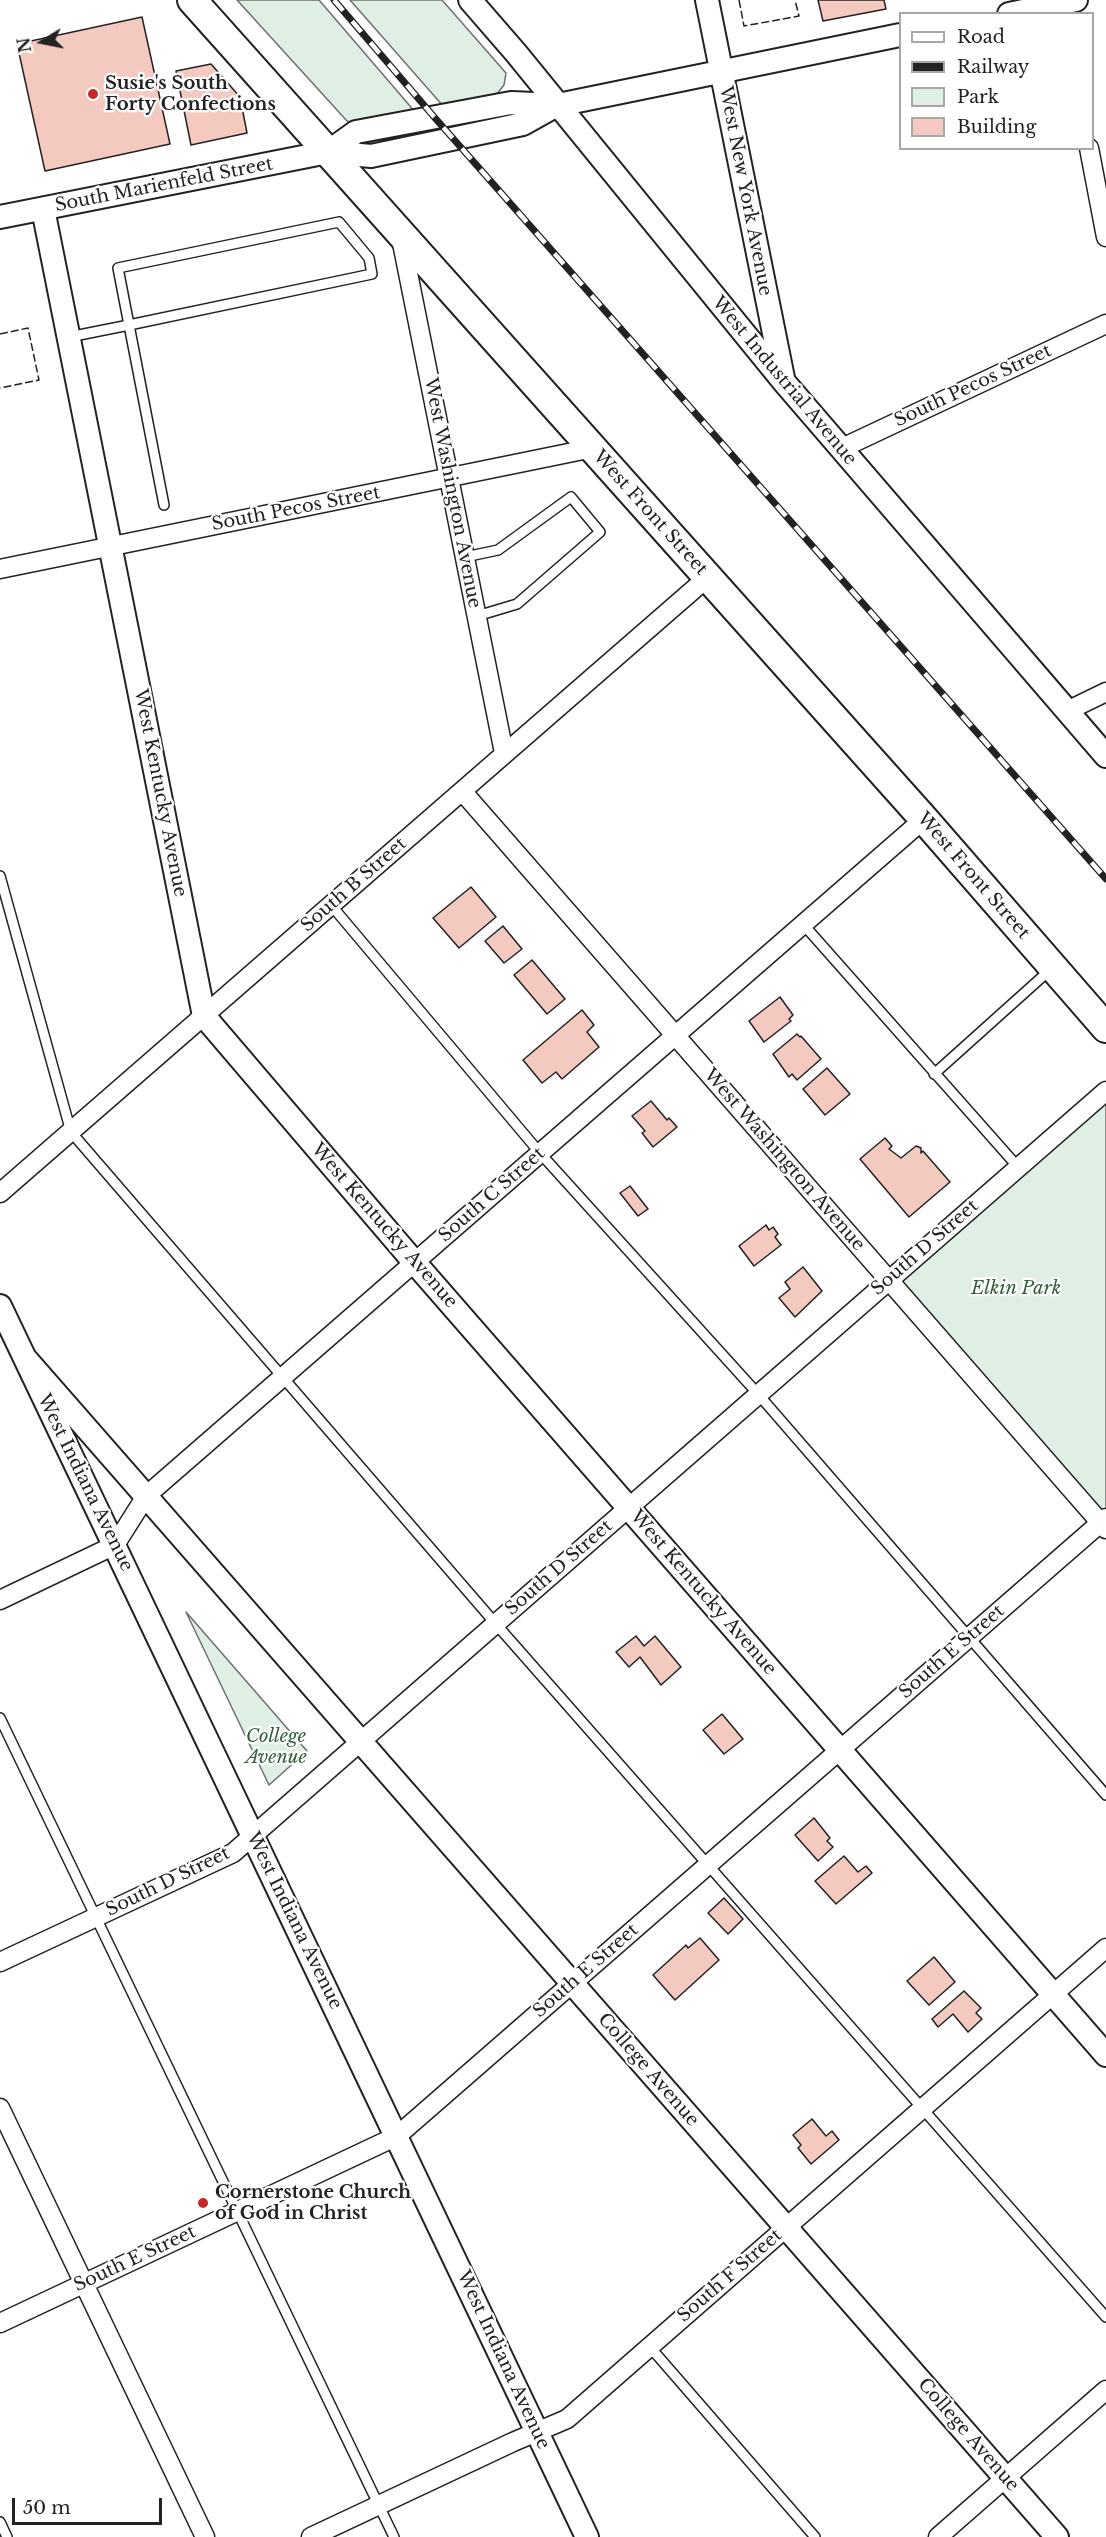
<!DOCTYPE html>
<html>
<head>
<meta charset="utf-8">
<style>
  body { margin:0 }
  #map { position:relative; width:1106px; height:2537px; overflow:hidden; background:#fff; font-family:"Libre Baskerville",serif }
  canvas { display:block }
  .legend { position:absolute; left:899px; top:12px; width:195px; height:138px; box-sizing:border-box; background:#fff; border:2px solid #a7a7a7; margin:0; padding:8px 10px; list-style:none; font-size:18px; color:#222 }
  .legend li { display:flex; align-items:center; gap:12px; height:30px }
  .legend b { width:30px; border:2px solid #a7a7a7 }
  .north { position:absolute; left:12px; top:12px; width:60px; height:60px; -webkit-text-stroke:4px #fff; paint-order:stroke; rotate:260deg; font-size:16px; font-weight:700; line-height:24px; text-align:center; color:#222 }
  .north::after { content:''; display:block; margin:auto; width:21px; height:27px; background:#222; clip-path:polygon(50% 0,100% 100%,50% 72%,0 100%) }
  .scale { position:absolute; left:12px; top:2498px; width:150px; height:27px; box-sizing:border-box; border:3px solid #222; border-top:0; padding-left:8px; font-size:18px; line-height:21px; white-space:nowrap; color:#222; -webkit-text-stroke:4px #fff; paint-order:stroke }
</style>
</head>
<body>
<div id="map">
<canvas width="1106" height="2537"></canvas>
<ul class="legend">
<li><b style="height:8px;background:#fff"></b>Road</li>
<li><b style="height:8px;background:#222"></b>Railway</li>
<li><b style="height:16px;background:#e0efe3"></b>Park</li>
<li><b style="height:16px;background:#f3c9c0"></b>Building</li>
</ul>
<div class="north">N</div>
<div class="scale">50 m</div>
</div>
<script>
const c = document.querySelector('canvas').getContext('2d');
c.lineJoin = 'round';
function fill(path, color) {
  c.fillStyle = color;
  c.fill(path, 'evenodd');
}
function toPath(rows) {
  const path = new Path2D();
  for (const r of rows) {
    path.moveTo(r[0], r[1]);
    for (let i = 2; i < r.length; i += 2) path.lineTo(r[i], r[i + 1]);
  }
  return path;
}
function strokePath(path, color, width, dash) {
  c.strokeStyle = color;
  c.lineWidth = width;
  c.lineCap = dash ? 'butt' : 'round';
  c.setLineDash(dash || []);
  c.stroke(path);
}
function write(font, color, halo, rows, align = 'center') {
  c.font = font + ' "Libre Baskerville",serif';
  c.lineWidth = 4.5;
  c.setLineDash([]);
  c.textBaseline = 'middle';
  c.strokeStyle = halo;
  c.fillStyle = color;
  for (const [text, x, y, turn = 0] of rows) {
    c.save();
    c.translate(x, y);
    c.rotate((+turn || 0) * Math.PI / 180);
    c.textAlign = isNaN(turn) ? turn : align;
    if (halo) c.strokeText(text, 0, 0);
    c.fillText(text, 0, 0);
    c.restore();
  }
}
const green = toPath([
  [237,0,319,0,416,113,356,124,347,121,237,0],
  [350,0,442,0,506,73,504,85,496,95,444,107,350,0],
  [1106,1091,1106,1518,888,1280,1106,1091],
  [186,1612,307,1751,269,1785,186,1612]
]);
fill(green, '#e0efe3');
strokePath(green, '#6f6f6f', 1.5);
const building = toPath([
  [818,0,884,0,886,9,823,21,818,0],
  [142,17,170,144,45,171,17,44,142,17],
  [211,64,240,97,247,133,191,145,176,71,211,64],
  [471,887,496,917,459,948,433,918,471,887],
  [503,926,522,949,504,963,485,941,503,926],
  [532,960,565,999,547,1014,514,975,532,960],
  [780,997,793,1015,789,1019,791,1021,764,1042,749,1021,780,997],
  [582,1010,594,1025,587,1032,599,1047,562,1079,556,1072,542,1083,523,1060,582,1010],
  [797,1034,800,1037,801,1036,821,1059,797,1080,792,1074,789,1077,773,1054,797,1034],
  [827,1068,850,1094,825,1115,803,1089,827,1068],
  [651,1101,667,1120,669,1118,677,1127,653,1147,642,1133,645,1131,632,1116,651,1101],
  [885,1138,892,1146,889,1149,901,1158,916,1146,921,1148,921,1153,923,1151,950,1182,909,1217,860,1159,885,1138],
  [630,1186,648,1209,638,1216,620,1193,630,1186],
  [766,1225,769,1230,773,1227,778,1234,775,1237,781,1245,754,1266,739,1246,766,1225],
  [803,1267,822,1291,795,1317,779,1298,790,1289,785,1282,803,1267],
  [636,1636,644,1646,655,1636,681,1667,661,1685,640,1657,629,1667,616,1652,636,1636],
  [722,1714,743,1739,724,1754,703,1730,722,1714],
  [814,1818,830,1838,827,1841,833,1847,818,1861,795,1835,814,1818],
  [844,1856,858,1872,866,1866,872,1873,836,1904,815,1881,844,1856],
  [724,1898,743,1919,728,1934,708,1913,724,1898],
  [700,1938,719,1960,675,2000,653,1975,686,1945,688,1948,700,1938],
  [934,1957,955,1982,929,2005,907,1981,934,1957],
  [964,1991,981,2008,976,2013,982,2019,968,2032,953,2014,938,2027,932,2019,964,1991],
  [812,2119,826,2136,832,2131,839,2140,811,2164,798,2148,801,2145,793,2135,812,2119]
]);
fill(building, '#f3c9c0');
strokePath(building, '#222', 1.5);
const service = toPath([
  [69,337,129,325,372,274,369,258,339,222,118,268,129,325,164,505],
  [465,557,498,550,571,497,600,532,517,604,477,616],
  [0,876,71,1132,495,1623,1106,2317],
  [331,905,540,1153,758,1394,1106,1795],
  [803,924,1018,1167],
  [934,1074,1051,969],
  [0,1718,394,2537],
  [650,2347,815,2537],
  [0,2522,7,2537]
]);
const minor = toPath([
  [1089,148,1106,237],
  [401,238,504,753],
  [840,449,1106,324],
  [0,569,593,448],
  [1067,711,1106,692],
  [462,791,1106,1529],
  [0,1193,708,577],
  [0,1600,115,1545,146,1496,924,819],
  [0,1962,233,1853,1106,1091],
  [0,2108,205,2537],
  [0,2323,397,2136,1106,1518],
  [311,2537,513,2442,567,2419,1106,1948],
  [938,2537,1106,2390]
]);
const tertiary = toPath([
  [470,0,516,53,784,382,1106,756],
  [707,0,783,378],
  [1009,14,1076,0],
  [328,152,356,132,511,103,558,105,900,35],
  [43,209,204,1016,415,1263,1106,2055],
  [0,217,328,152,371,156,523,124,557,105],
  [0,1306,587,2537],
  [25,1358,1057,2537]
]);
const primary = toPath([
  [192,0,924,819,1106,1028]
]);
strokePath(service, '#222', 12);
strokePath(minor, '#222', 21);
strokePath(tertiary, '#222', 26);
strokePath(primary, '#222', 32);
strokePath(service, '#fff', 9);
strokePath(minor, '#fff', 18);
strokePath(tertiary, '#fff', 22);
strokePath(primary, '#fff', 28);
const rail = toPath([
  [334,0,435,118,1106,879]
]);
strokePath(rail, '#222', 7);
strokePath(rail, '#fff', 4.5, [14]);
strokePath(toPath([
  [739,0,744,26,799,16,795,0],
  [0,334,28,328,39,380,0,388]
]), '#222', 1.5, [8, 3]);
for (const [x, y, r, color] of [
  [93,94,6,"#c62828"],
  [203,2203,6,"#c62828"]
]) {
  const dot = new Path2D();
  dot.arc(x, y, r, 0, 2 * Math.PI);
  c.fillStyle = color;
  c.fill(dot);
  strokePath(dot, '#fff', 2);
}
write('bold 18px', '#222', '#fff', [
  ["Susie's South",105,84],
  ["Forty Confections",105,105],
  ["Cornerstone Church",215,2193],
  ["of God in Christ",215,2214]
], 'left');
write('18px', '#222', '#fff', [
  ["South Marienfeld Street",164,185,-11],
  ["West New York Avenue",745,191,79],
  ["West Industrial Avenue",784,381,50],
  ["South Pecos Street",973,386,-25],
  ["West Washington Avenue",452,493,79],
  ["South Pecos Street",296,509,-11],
  ["West Front Street",650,513,48],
  ["West Kentucky Avenue",160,793,79],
  ["West Front Street",973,876,49],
  ["South B Street",354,885,-41],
  ["West Washington Avenue",784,1160,49],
  ["South C Street",492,1195,-41],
  ["West Kentucky Avenue",384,1226,49],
  ["South D Street",925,1248,-41],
  ["West Indiana Avenue",85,1483,64],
  ["South D Street",559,1568,-41],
  ["West Kentucky Avenue",703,1593,49],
  ["South E Street",952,1652,-41],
  ["South D Street",168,1882,-26],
  ["West Indiana Avenue",294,1921,64],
  ["South E Street",586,1971,-41],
  ["College Avenue",648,2070,49],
  ["South E Street",135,2259,-25],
  ["South F Street",730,2276,-41],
  ["West Indiana Avenue",503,2360,65],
  ["College Avenue",968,2435,49]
]);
write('italic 18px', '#2f5e38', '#fff', [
  ["Elkin Park",1016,1289],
  ["College",276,1737],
  ["Avenue",276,1758]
]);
</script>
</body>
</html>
